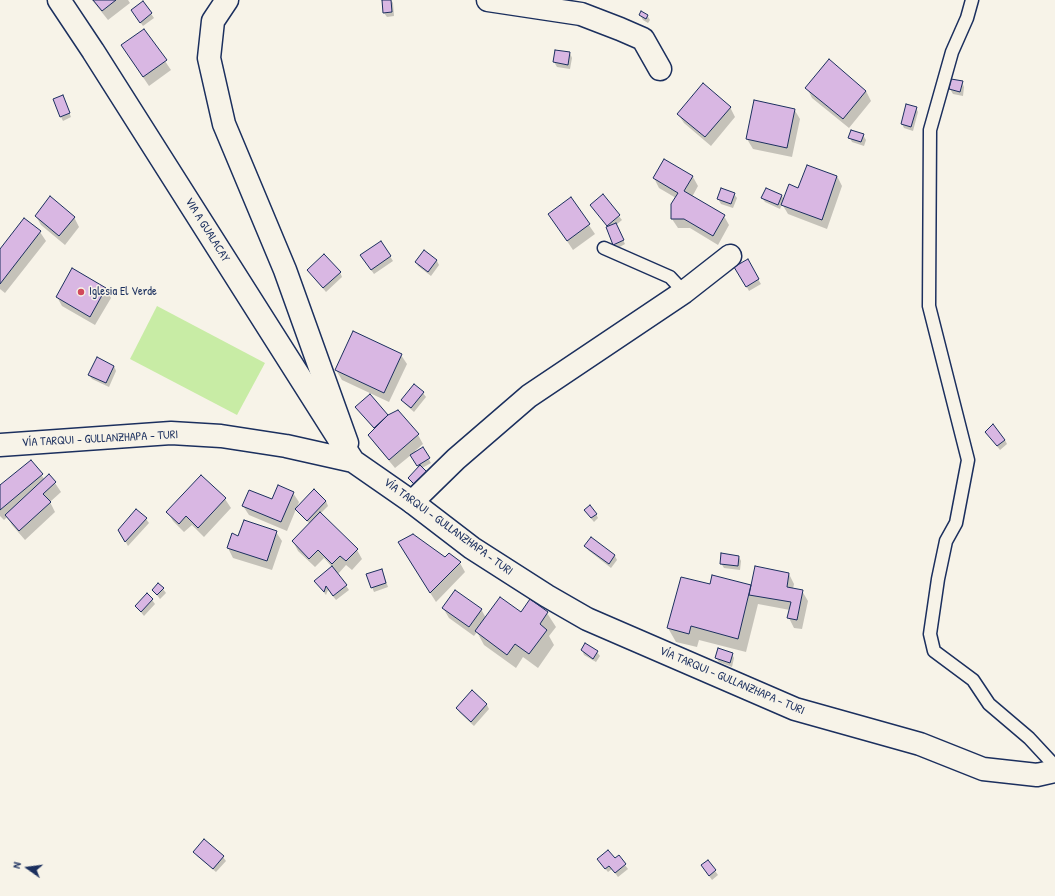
<!DOCTYPE html>
<html>
<head>
<meta charset="utf-8">
<style>
  body { margin:0 }
  #map { position:relative; width:1055px; height:896px; overflow:hidden; background:#f7f3e8; font-family:"Patrick Hand",sans-serif }
  canvas { display:block }
  .north { position:absolute; left:8px; top:848px; width:40px; height:40px; -webkit-text-stroke:3px #f7f3e8; paint-order:stroke; rotate:284deg; font-size:11px; font-weight:700; line-height:16px; text-align:center; color:#1b2f5e }
  .north::after { content:''; display:block; margin:auto; width:14px; height:18px; background:#1b2f5e; clip-path:polygon(50% 0,100% 100%,50% 72%,0 100%) }
</style>
</head>
<body>
<div id="map">
<canvas width="1055" height="896"></canvas>
<div class="north">N</div>
</div>
<script>
const c = document.querySelector('canvas').getContext('2d');
c.lineJoin = 'round';
function fill(path, color) {
  c.fillStyle = color;
  c.fill(path, 'evenodd');
}
function toPath(rows) {
  const path = new Path2D();
  for (const r of rows) {
    path.moveTo(r[0], r[1]);
    for (let i = 2; i < r.length; i += 2) path.lineTo(r[i], r[i + 1]);
  }
  return path;
}
function strokePath(path, color, width, dash) {
  c.strokeStyle = color;
  c.lineWidth = width;
  c.lineCap = dash ? 'butt' : 'round';
  c.setLineDash(dash || []);
  c.stroke(path);
}
function write(font, color, halo, rows, align = 'center') {
  c.font = font + ' "Patrick Hand",sans-serif';
  c.lineWidth = 3;
  c.setLineDash([]);
  c.textBaseline = 'middle';
  c.strokeStyle = halo;
  c.fillStyle = color;
  for (const [text, x, y, turn = 0] of rows) {
    c.save();
    c.translate(x, y);
    c.rotate((+turn || 0) * Math.PI / 180);
    c.textAlign = isNaN(turn) ? turn : align;
    if (halo) c.strokeText(text, 0, 0);
    c.fillText(text, 0, 0);
    c.restore();
  }
}
fill(toPath([
  [157,306,265,363,237,415,130,359]
]), '#c8eca5');
fill(toPath([
  [92,0,128,0,130,3,108,20],
  [383,0,391,0,393,3,394,16,387,17,384,13],
  [143,2,154,18,143,26,135,15],
  [640,15,647,15,650,20,648,23,643,20],
  [144,30,171,70,149,86,122,46],
  [556,51,570,53,572,58,570,69,557,67,554,62],
  [962,82,964,87,963,96,953,94,950,89],
  [807,88,866,91,871,101,849,128,812,98],
  [64,99,71,117,63,121,61,117],
  [730,107,735,117,711,146,684,123,678,114],
  [916,108,918,112,913,131,904,128,902,124],
  [794,109,800,119,792,157,753,149,747,139],
  [863,135,866,140,864,146,852,142,850,138],
  [665,160,693,177,698,186,692,197,724,216,729,225,718,245,690,228,678,228,672,219,676,198,659,188,654,178],
  [837,176,842,186,827,229,788,214,782,204,780,209,765,202,762,198,782,196,784,200,799,189],
  [734,194,737,198,733,208,721,204,718,199],
  [603,195,622,220,616,225,625,244,616,249,608,227,594,209],
  [571,199,595,234,573,250,549,214],
  [36,216,74,217,79,227,65,245,41,225],
  [40,232,46,241,5,293,0,289,0,250],
  [381,242,393,261,374,274,364,260],
  [424,251,437,261,439,265,431,276,418,266,416,262],
  [747,261,761,284,749,291,736,267],
  [308,271,340,272,342,277,326,292],
  [106,288,111,298,95,325,62,306,57,297],
  [401,355,407,364,389,402,342,380,336,370],
  [114,366,116,371,109,387,92,379,89,375],
  [423,393,426,397,414,412,405,404,402,400],
  [370,395,388,416,418,435,423,444,415,451,416,452,422,448,431,463,422,468,423,494,412,483,409,478,419,468,411,455,395,468,375,444,370,435,375,430,359,411],
  [986,432,1005,440,1007,444,1000,450],
  [31,461,45,480,55,483,61,492,50,502,55,512,25,540,12,525,7,517,4,520,0,516,0,487],
  [202,476,225,499,231,508,204,537,192,525,184,532,173,521,168,512],
  [293,493,299,502,287,531,249,515,243,506,272,500],
  [326,501,328,506,320,514,357,550,362,559,352,570,346,565,338,574,349,590,336,600,328,590,326,595,318,585,332,567,324,558,315,567,298,551,293,541,310,524,299,513,296,509],
  [585,511,596,514,598,518,594,522],
  [146,519,149,523,128,546,119,530],
  [276,532,282,541,272,570,233,558,228,548,239,537],
  [585,546,615,556,617,560,611,568,588,550],
  [404,552,445,558,449,554,460,563,465,572,436,602],
  [739,557,741,561,740,570,724,568,721,563],
  [789,574,794,584,793,589,802,591,808,601,802,629,794,628,789,618,790,610,758,604,746,652,699,640,697,647,676,642,668,628,711,586,713,577,752,586],
  [367,575,384,575,388,587,374,592],
  [163,589,166,593,160,599,153,590],
  [152,600,155,604,144,616,136,606],
  [443,608,481,609,486,618,521,613,547,613,556,627,549,636,554,645,538,668,523,657,516,668,484,645,477,632,474,636,449,618],
  [582,650,597,652,600,656,596,662,584,655],
  [732,654,734,658,732,667,719,662,716,658],
  [473,692,487,705,489,709,474,726,460,713,457,709],
  [195,852,223,857,226,861,216,872,197,856],
  [618,856,628,869,618,877,612,869,608,872,598,860,615,860],
  [708,861,718,875,712,880,705,870]
]), '#0003');
const building = toPath([
  [93,0,116,0,102,11,93,0],
  [382,0,391,0,392,12,383,13,382,0],
  [143,1,152,13,140,23,131,10,143,1],
  [641,11,648,15,646,19,639,15,641,11],
  [144,29,167,60,143,77,121,45,144,29],
  [555,50,570,52,568,65,553,62,555,50],
  [829,59,866,91,843,119,805,88,829,59],
  [951,79,963,81,960,92,949,89,951,79],
  [703,83,731,107,705,137,677,114,703,83],
  [63,95,70,113,60,117,53,99,63,95],
  [754,100,795,109,787,148,746,139,754,100],
  [906,104,917,107,911,127,901,124,906,104],
  [851,130,864,134,861,142,848,138,851,130],
  [664,159,693,176,684,191,725,215,713,236,684,219,671,219,671,204,678,193,653,178,664,159],
  [807,165,837,176,822,220,781,205,789,184,798,188,807,165],
  [721,188,735,193,731,204,717,199,721,188],
  [766,188,782,195,778,205,761,198,766,188],
  [603,194,620,215,607,226,590,205,603,194],
  [50,196,75,217,59,236,35,216,50,196],
  [571,197,590,224,567,241,548,214,571,197],
  [24,218,41,231,0,284,0,249,24,218],
  [616,223,624,240,613,245,606,227,616,223],
  [381,241,391,256,371,270,360,255,381,241],
  [424,250,437,260,428,272,415,262,424,250],
  [324,254,341,272,323,288,307,270,324,254],
  [748,259,759,279,746,287,734,267,748,259],
  [72,268,106,288,90,317,56,297,72,268],
  [353,331,402,354,384,393,335,370,353,331],
  [97,357,114,366,106,383,88,375,97,357],
  [414,384,424,392,411,408,401,400,414,384],
  [370,394,388,415,374,428,355,407,370,394],
  [398,410,419,434,389,460,368,435,388,415,398,410],
  [993,424,1005,440,997,446,985,432,993,424],
  [423,447,430,458,417,466,410,455,423,447],
  [31,460,43,474,0,510,0,485,31,460],
  [420,465,432,477,420,490,408,478,420,465],
  [49,474,56,482,43,494,51,502,19,531,5,515,49,474],
  [201,475,226,498,198,528,186,516,179,524,166,512,201,475],
  [278,485,294,492,281,522,242,506,249,490,272,499,278,485],
  [314,489,326,501,307,521,295,509,314,489],
  [590,505,597,514,591,518,584,510,590,505],
  [136,509,147,518,125,542,118,530,136,509],
  [320,512,358,549,346,561,340,556,332,564,318,550,309,559,292,541,320,512],
  [244,520,277,531,267,561,227,548,232,533,238,536,244,520],
  [413,534,445,557,449,553,461,562,430,593,398,542,413,534],
  [591,537,615,555,609,564,584,546,591,537],
  [721,553,739,556,738,566,720,564,721,553],
  [332,566,347,585,333,596,326,586,324,592,314,581,332,566],
  [755,566,789,573,787,587,803,590,797,620,787,618,791,602,749,595,755,566],
  [382,569,386,583,371,588,366,574,382,569],
  [712,575,751,585,738,639,691,626,689,634,667,628,681,577,710,584,712,575],
  [158,583,164,588,157,595,152,590,158,583],
  [455,590,482,609,469,627,442,608,455,590],
  [147,593,153,599,141,612,135,606,147,593],
  [500,597,521,612,530,599,548,612,540,624,547,630,529,654,515,644,507,655,475,631,500,597],
  [585,643,598,651,593,659,581,650,585,643],
  [718,648,733,653,730,663,715,658,718,648],
  [472,690,487,704,471,722,456,708,472,690],
  [204,839,224,856,213,869,193,852,204,839],
  [608,850,615,858,619,855,626,864,615,873,609,866,605,869,597,859,608,850],
  [708,860,716,870,709,876,701,865,708,860]
]);
fill(building, '#d9b7e3');
strokePath(building, '#1b2f5e', 1);
const lane = toPath([
  [972,0,967,18,952,52,930,130,929,306,968,460,956,523,946,541,938,579,930,634,934,651,973,680,989,704,1029,738,1055,766],
  [604,248,670,277,684,292]
]);
const street = toPath([
  [227,0,213,21,209,58,224,124,285,270,347,443],
  [488,0,581,14,620,29,643,39,660,69],
  [412,502,456,459,529,396,684,292,730,256]
]);
const secondary = toPath([
  [59,0,93,51,353,461],
  [0,445,171,433,221,436,286,446,353,461,412,502,472,548,547,596,587,619,795,709,920,744,983,769,1037,775,1055,771]
]);
strokePath(lane, '#1b2f5e', 15);
strokePath(street, '#1b2f5e', 25);
strokePath(secondary, '#1b2f5e', 25);
strokePath(lane, '#f7f3e8', 12);
strokePath(street, '#f7f3e8', 22);
strokePath(secondary, '#f7f3e8', 22);
for (const [x, y, r, color] of [
  [81,292,4,"#d1495b"]
]) {
  const dot = new Path2D();
  dot.arc(x, y, r, 0, 2 * Math.PI);
  c.fillStyle = color;
  c.fill(dot);
  strokePath(dot, '#f7f3e8', 1.5);
}
write('12px', '#1b2f5e', '#f7f3e8', [
  ["VIA A GUALACAY",207,230,58],
  ["VÍA TARQUI - GULLANZHAPA - TURI",100,439,-3],
  ["VÍA TARQUI - GULLANZHAPA - TURI",448,527,36],
  ["VÍA TARQUI - GULLANZHAPA - TURI",732,681,23]
]);
write('12px', '#1b2f5e', '#f7f3e8', [
  ["Iglesia El Verde",89,292]
], 'left');
</script>
</body>
</html>
